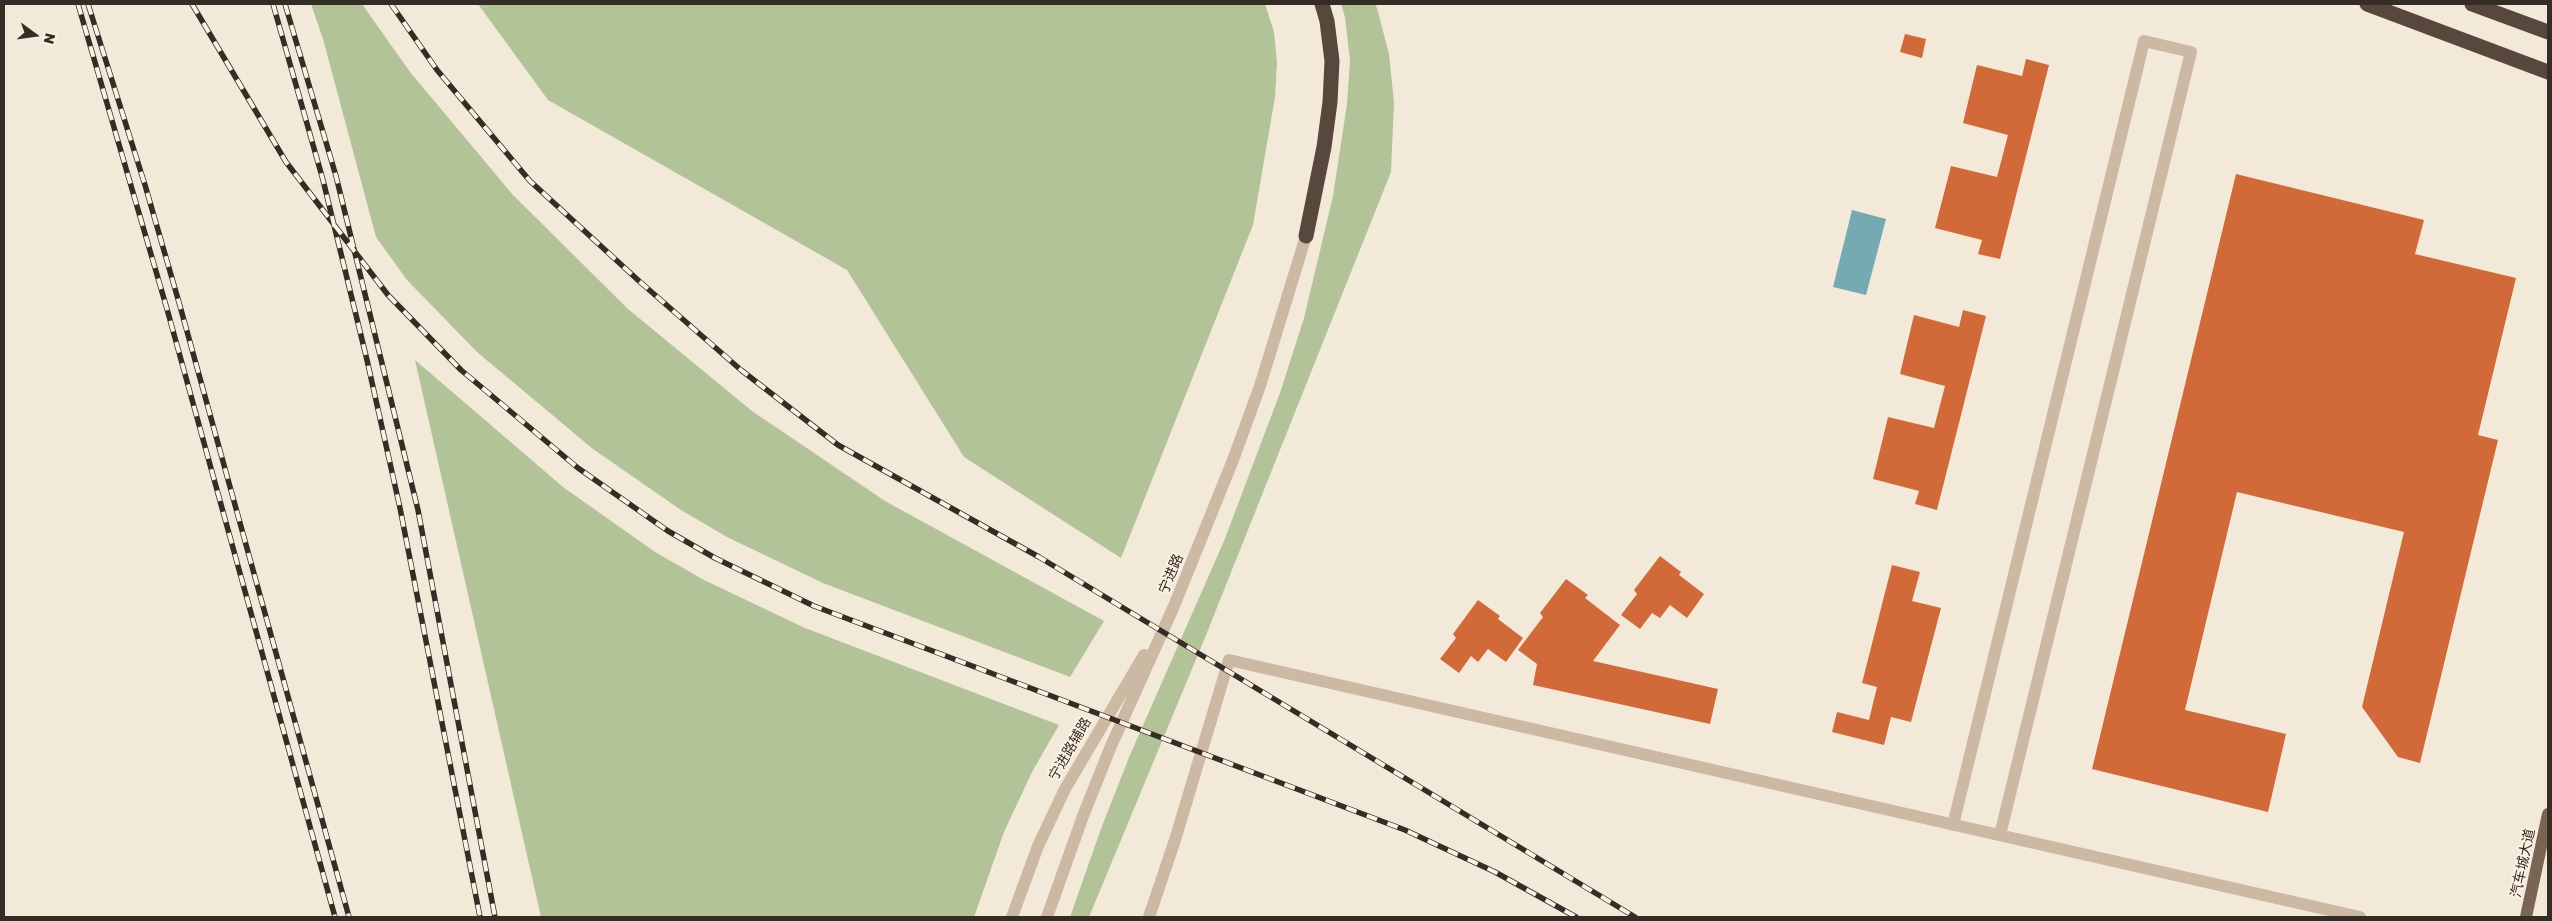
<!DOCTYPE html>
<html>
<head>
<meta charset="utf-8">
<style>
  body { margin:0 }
  #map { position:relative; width:2552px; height:921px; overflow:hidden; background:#f3e9d8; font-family:"Golos Text",sans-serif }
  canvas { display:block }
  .frame { position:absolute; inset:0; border:5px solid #362c26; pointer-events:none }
  .north { position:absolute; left:10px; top:10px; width:50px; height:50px; -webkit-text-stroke:4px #fbf2e4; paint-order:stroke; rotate:104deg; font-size:14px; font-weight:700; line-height:20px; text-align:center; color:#362c26 }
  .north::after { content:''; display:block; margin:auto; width:18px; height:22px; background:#362c26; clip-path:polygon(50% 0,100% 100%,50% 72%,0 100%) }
</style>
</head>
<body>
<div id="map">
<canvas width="2552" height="921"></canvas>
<div class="frame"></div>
<div class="north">N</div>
</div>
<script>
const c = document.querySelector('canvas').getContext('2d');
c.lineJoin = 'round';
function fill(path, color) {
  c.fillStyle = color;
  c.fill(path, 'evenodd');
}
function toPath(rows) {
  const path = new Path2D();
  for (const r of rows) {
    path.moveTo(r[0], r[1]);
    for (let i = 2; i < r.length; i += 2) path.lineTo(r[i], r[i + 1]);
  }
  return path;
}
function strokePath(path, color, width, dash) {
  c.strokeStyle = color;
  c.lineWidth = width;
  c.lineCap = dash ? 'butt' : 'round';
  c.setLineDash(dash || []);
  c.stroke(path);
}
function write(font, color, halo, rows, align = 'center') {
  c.font = font + ' "Golos Text","Noto Sans SC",sans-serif';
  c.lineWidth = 4;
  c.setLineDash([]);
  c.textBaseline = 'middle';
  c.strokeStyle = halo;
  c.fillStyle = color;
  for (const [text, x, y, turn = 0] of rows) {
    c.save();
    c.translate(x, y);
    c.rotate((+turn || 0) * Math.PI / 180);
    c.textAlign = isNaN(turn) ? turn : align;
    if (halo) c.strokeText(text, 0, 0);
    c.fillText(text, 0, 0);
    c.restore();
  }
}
fill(toPath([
  [311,4,362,4,410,72,513,195,628,309,752,411,885,501,1104,621,1070,677,823,583,727,537,681,510,593,449,477,352,407,280,376,237,323,39],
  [478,4,1265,4,1274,32,1277,63,1275,97,1253,225,1121,558,964,457,847,270,548,100],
  [1341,4,1375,4,1377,8,1389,54,1394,103,1391,172,1204,640,1089,917,1070,917,1102,826,1130,755,1224,541,1280,393,1304,318,1333,196,1347,104,1350,61,1345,17],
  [415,360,563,487,655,552,704,580,805,628,1059,725,1032,772,1004,832,974,917,541,917]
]), '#b1c397');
fill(toPath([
  [1852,210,1886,219,1866,295,1833,287]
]), '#74abb3');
fill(toPath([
  [1905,34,1926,39,1922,58,1900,52],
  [2026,59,2049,65,2000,259,1978,254,1982,240,1935,228,1951,166,1997,177,2008,135,1963,123,1977,65,2022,76],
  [2236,174,2424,220,2415,254,2516,278,2478,435,2498,440,2420,763,2398,757,2362,707,2404,532,2237,492,2185,710,2286,734,2268,812,2092,769],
  [1963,310,1986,316,1937,510,1915,504,1919,491,1873,479,1888,417,1934,428,1945,386,1900,374,1914,315,1959,327],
  [1660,556,1681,572,1679,575,1704,594,1687,618,1670,605,1660,618,1652,613,1640,629,1621,615,1637,594,1634,590],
  [1892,565,1920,572,1912,601,1941,608,1911,722,1891,717,1884,745,1832,732,1837,712,1869,720,1877,687,1862,683],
  [1566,579,1588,595,1585,598,1620,625,1593,661,1718,689,1710,724,1533,685,1537,664,1518,650,1543,617,1540,613],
  [1478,600,1500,616,1498,619,1523,638,1506,662,1488,649,1478,662,1471,656,1459,673,1440,659,1456,638,1453,634]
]), '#d16a38');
strokePath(toPath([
  [1953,825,2144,41,2191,52,2000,835],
  [1012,917,1038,846,1065,789,1144,655],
  [1047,917,1083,816,1111,746,1174,606,1233,460,1260,386,1306,236],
  [1149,917,1175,840,1229,660,2360,917]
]), '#ccb9a3', 12);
strokePath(toPath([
  [2526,917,2548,814]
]), '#7a6555', 12);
strokePath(toPath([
  [2367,4,2548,72],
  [2472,4,2548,32],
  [1306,236,1324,147,1330,102,1332,61,1327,21,1322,4]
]), '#58473c', 15);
const rail = toPath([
  [78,4,167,309,335,917],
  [88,4,145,185,180,306,349,917],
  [192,4,286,162,388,295,461,370,578,468,668,531,715,558,814,606,1405,830,1495,872,1576,917],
  [273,4,323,180,367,360,400,508,480,917],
  [285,4,336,176,418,510,495,917],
  [391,4,437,70,530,181,639,281,741,370,838,445,1039,557,1635,917]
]);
strokePath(rail, '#362c26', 5.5);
strokePath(rail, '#fbf2e4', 4, [11]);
write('14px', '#362c26', '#fbf2e4', [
  ["宁进路",1171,574,-67],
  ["宁进路辅路",1070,749,-60],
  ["汽车城大道",2523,863,-78]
]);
</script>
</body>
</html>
